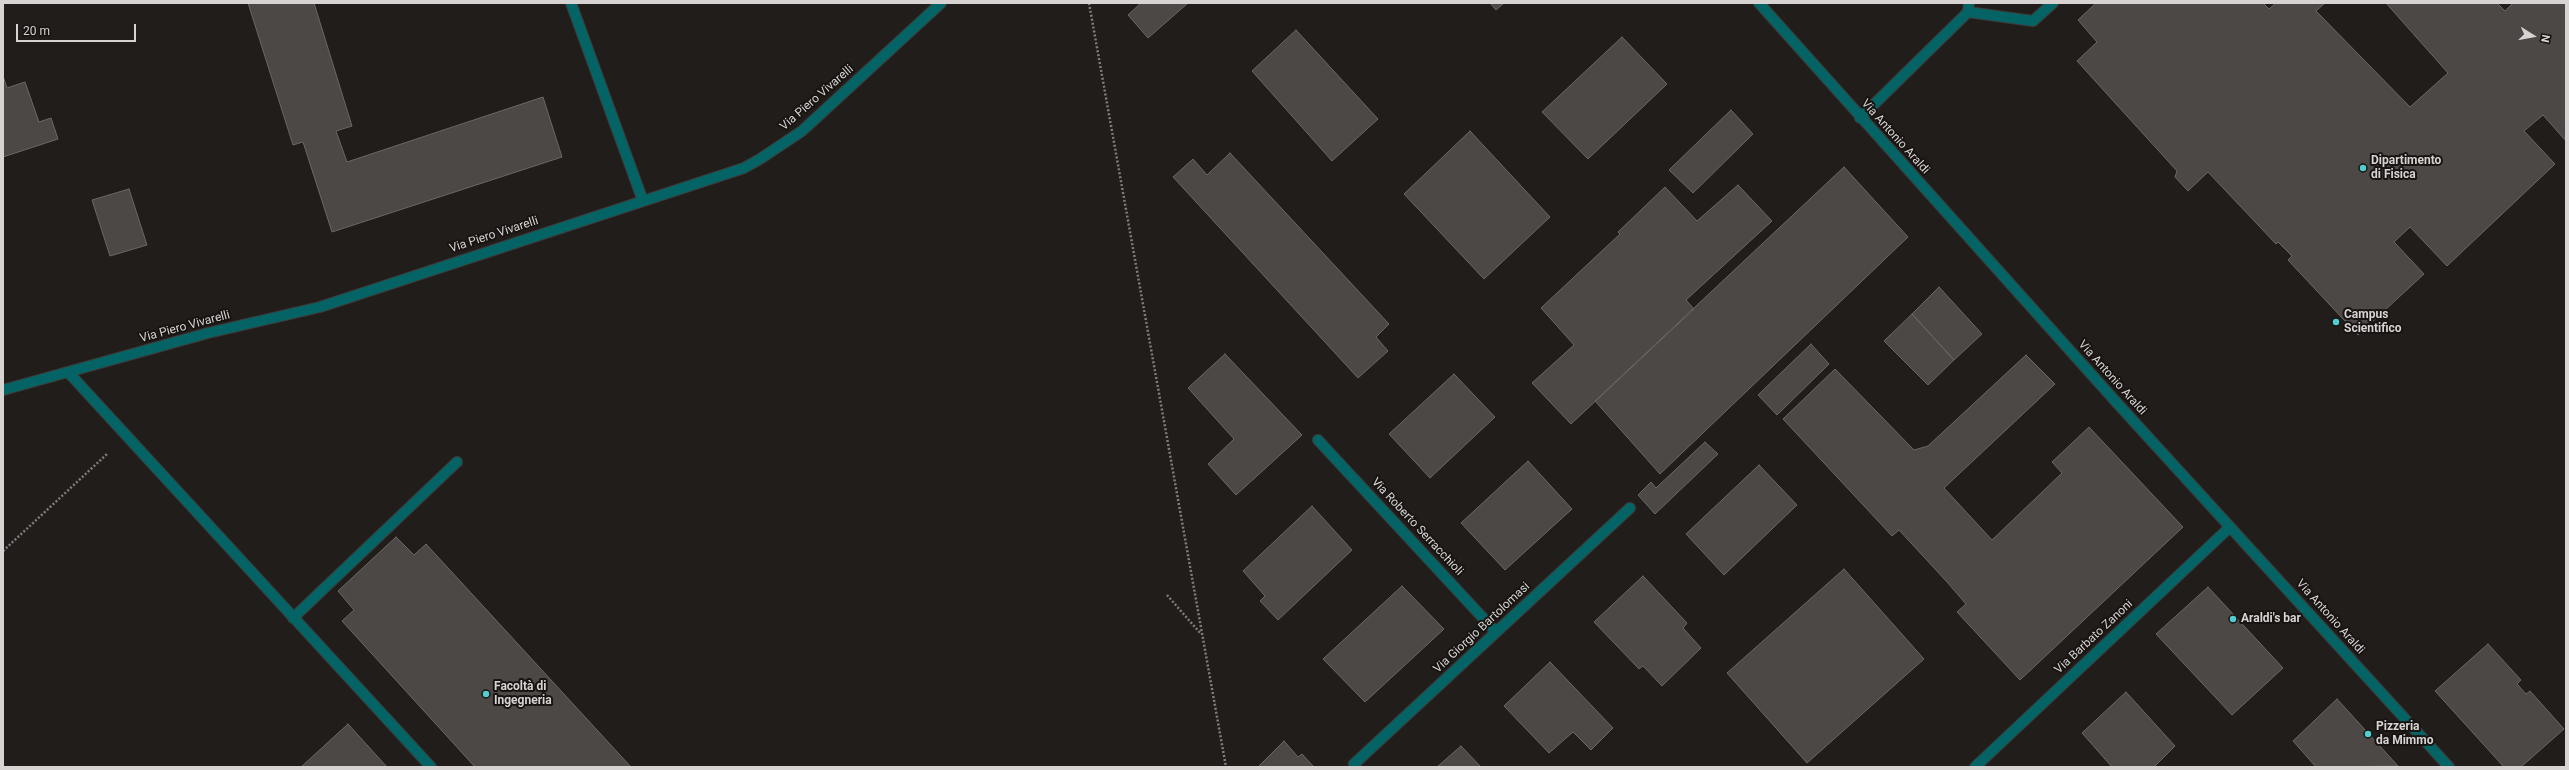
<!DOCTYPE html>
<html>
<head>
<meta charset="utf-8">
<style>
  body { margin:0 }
  #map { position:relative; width:2569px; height:770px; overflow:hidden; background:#211d1b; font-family:Roboto,sans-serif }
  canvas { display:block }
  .frame { position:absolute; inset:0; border:4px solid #d6d3d2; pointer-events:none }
  .north { position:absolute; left:2513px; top:16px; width:40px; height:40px; -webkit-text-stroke:3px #171412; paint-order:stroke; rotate:101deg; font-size:11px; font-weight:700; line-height:16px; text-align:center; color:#d6d3d2 }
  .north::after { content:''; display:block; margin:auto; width:14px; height:18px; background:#d6d3d2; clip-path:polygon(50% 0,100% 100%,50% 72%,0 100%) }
  .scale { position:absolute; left:16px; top:24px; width:120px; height:18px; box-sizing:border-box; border:2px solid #d6d3d2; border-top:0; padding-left:5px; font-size:12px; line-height:14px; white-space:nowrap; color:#d6d3d2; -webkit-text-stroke:3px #171412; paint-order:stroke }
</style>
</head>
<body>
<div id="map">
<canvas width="2569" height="770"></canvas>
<div class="frame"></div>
<div class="north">N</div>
<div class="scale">20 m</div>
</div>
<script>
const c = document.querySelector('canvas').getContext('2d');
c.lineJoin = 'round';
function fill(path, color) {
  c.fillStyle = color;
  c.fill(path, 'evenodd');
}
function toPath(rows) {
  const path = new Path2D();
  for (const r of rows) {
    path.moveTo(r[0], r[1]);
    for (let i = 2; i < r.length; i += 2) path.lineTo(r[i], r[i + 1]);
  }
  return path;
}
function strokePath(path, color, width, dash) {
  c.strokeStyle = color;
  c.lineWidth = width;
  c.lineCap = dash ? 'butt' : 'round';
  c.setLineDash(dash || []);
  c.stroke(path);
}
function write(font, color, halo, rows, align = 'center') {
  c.font = font + ' Roboto,sans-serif';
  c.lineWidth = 4;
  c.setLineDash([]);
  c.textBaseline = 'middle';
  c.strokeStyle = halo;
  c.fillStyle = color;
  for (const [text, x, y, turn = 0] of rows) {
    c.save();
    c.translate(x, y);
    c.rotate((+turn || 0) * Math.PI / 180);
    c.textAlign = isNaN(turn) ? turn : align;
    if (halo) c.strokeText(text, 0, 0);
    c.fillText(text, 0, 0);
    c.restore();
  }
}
const building = toPath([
  [248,3,314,3,352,126,336,131,347,162,543,97,562,157,332,232,303,142,293,145,248,3],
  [1141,3,1188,3,1148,38,1128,15,1141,3],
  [1490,3,1504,3,1496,10,1490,3],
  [2096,3,2263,3,2269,9,2276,3,2325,3,2316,11,2410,107,2448,73,2386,3,2497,3,2505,11,2513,3,2566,3,2566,141,2543,115,2524,131,2555,164,2447,266,2410,227,2394,242,2424,274,2358,335,2288,260,2292,256,2278,242,2276,244,2208,172,2188,191,2175,177,2177,171,2077,61,2097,42,2078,20,2096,3],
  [1296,30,1378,119,1332,161,1252,71,1296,30],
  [1622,37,1667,84,1588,159,1542,112,1622,37],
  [3,76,7,88,25,82,39,122,51,118,58,139,3,157,3,76],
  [1731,110,1753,134,1693,193,1669,170,1731,110],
  [1470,131,1550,217,1484,279,1404,194,1470,131],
  [1230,153,1389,324,1376,337,1388,351,1358,378,1173,177,1193,159,1207,175,1230,153],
  [1844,167,1908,237,1660,474,1595,401,1844,167],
  [1738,185,1772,221,1686,300,1694,309,1571,424,1532,383,1574,345,1541,308,1620,234,1618,232,1665,187,1697,221,1738,185],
  [129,189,147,245,110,256,92,200,129,189],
  [1939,287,1982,334,1954,360,1912,314,1939,287],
  [1912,314,1954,360,1928,385,1884,341,1912,314],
  [1811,344,1829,364,1777,415,1758,395,1811,344],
  [1225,354,1302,435,1236,495,1208,464,1234,439,1188,388,1225,354],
  [2026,355,2055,384,1944,488,1992,540,2062,473,2052,462,2089,427,2183,527,2020,680,1957,612,1966,604,1947,582,1899,530,1892,536,1783,419,1835,369,1914,450,1928,446,2026,355],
  [1454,374,1495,417,1430,478,1389,434,1454,374],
  [1705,442,1718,454,1655,514,1638,495,1651,482,1656,488,1705,442],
  [1528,461,1572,509,1505,570,1461,523,1528,461],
  [1759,465,1797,505,1724,575,1686,534,1759,465],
  [1312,506,1352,550,1278,620,1260,601,1265,596,1243,571,1312,506],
  [396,537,414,555,426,544,631,767,475,767,342,621,354,610,338,591,396,537],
  [1844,569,1924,659,1807,763,1727,673,1844,569],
  [1643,576,1687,623,1683,628,1701,648,1662,686,1643,666,1639,669,1594,622,1643,576],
  [1402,586,1444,629,1365,702,1323,659,1402,586],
  [2208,587,2283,668,2232,715,2156,634,2208,587],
  [2488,644,2521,680,2517,684,2526,694,2530,691,2564,729,2521,767,2504,767,2435,691,2488,644],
  [1550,662,1613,728,1591,750,1573,732,1549,753,1504,706,1550,662],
  [2126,692,2175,746,2154,767,2112,767,2082,733,2126,692],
  [2337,699,2398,766,2316,767,2293,741,2337,699],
  [348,724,387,767,301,767,348,724],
  [1284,741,1298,757,1302,754,1314,767,1258,767,1284,741],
  [1461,746,1481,767,1437,767,1461,746]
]);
fill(building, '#4c4846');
strokePath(building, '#6c6765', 1);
const minor = toPath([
  [571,3,643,201],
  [1759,3,2117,403,2449,767],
  [1968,12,2033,21,2053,3],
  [1860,118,1968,12,1969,3],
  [68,372,431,767],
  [3,390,208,333,320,307,744,168,760,159,802,131,941,3],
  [1318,440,1496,632],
  [293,618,457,462],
  [1356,767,1354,764,1630,508],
  [1975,767,2230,527]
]);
strokePath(minor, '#3e3a38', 12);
strokePath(toPath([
  [1089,3,1226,767],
  [3,551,107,454],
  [1167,595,1201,634]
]), '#817d7c', 2.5, [2, 2]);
strokePath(minor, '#046365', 10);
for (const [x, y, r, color] of [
  [2363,168,4,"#52cdd0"],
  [2336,322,4,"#52cdd0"],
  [2233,619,4,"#52cdd0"],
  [486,694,4,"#52cdd0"],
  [2368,734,4,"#52cdd0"]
]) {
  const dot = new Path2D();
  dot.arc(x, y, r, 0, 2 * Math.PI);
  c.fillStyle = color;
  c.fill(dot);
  strokePath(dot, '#171412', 1.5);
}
write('12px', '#d6d3d2', '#171412', [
  ["Via Piero Vivarelli",817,98,-41],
  ["Via Antonio Araldi",1895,137,48],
  ["Via Piero Vivarelli",494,235,-18],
  ["Via Piero Vivarelli",185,327,-15],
  ["Via Antonio Araldi",2112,378,48],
  ["Via Roberto Serracchioli",1417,527,47],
  ["Via Antonio Araldi",2330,617,48],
  ["Via Giorgio Bartolomasi",1482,628,-43],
  ["Via Barbato Zanoni",2094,637,-43]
]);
write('bold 12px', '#d6d3d2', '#171412', [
  ["Dipartimento",2371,161],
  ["di Fisica",2371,175],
  ["Campus",2344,315],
  ["Scientifico",2344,329],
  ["Araldi's bar",2241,619],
  ["Facoltà di",494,687],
  ["Ingegneria",494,701],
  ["Pizzeria",2376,727],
  ["da Mimmo",2376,741]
], 'left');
</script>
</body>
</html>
